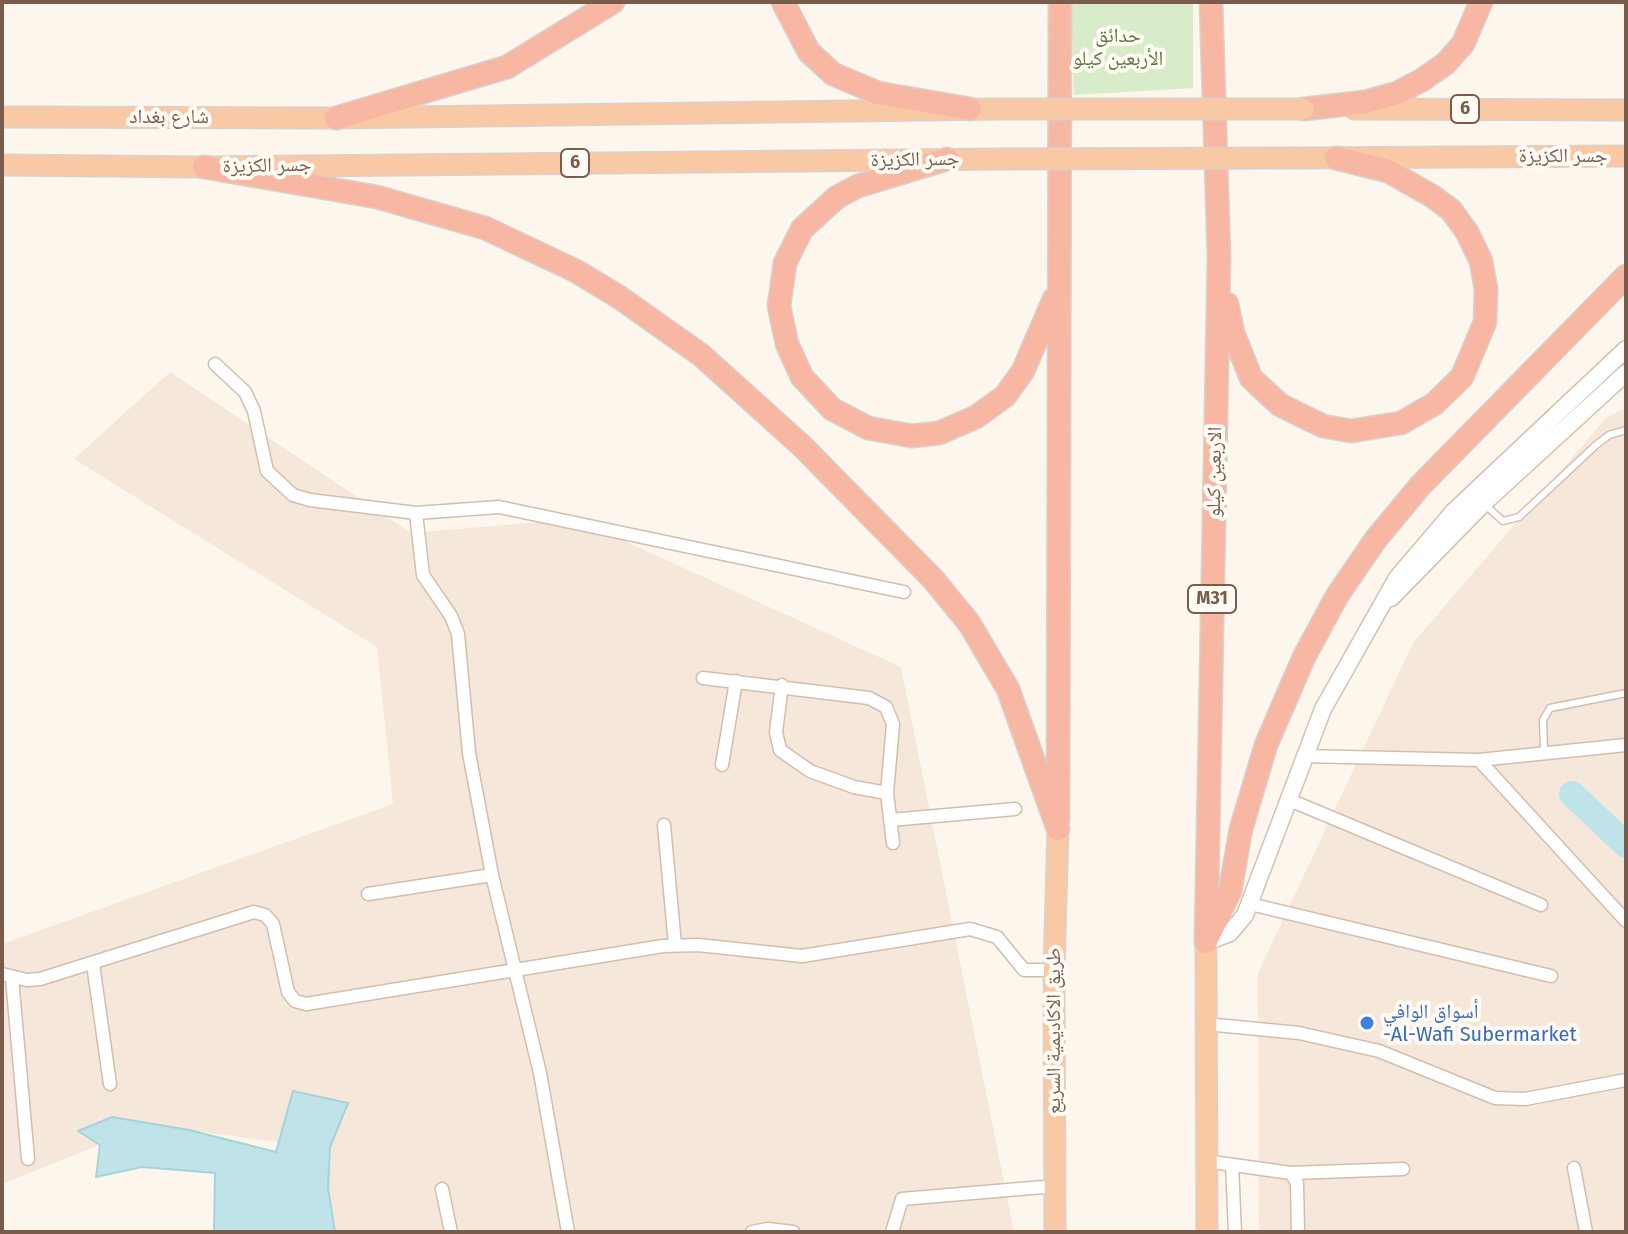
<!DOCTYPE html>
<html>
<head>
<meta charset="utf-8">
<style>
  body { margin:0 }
  #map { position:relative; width:1628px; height:1234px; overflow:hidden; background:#fdf6ec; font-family:"Fira Sans",sans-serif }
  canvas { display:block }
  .frame { position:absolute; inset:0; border:4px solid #7a5c4d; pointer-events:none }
</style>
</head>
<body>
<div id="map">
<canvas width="1628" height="1234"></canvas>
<div class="frame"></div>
</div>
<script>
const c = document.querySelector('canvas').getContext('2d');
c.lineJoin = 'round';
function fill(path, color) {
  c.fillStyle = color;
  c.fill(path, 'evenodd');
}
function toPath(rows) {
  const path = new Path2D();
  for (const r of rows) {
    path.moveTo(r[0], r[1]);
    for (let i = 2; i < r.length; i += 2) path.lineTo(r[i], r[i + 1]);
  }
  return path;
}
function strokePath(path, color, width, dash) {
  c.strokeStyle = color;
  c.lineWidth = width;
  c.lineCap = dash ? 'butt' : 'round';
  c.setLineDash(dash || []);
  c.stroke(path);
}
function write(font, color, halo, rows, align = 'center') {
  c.font = font + ' "Fira Sans","Noto Naskh Arabic",sans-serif';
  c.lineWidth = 8;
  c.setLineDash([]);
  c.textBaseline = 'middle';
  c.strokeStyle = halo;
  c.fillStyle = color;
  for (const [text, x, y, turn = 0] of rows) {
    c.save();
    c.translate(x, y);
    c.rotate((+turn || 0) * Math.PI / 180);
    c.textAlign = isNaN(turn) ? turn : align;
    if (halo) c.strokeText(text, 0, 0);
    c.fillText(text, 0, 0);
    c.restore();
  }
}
fill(toPath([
  [170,372,411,533,576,519,901,667,1014,1232,324,1232,315,1147,149,1125,2,1184,2,944,393,804,377,647,74,459],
  [1626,408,1626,1232,1259,1232,1258,973,1413,643,1607,417]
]), '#f5e8da');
fill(toPath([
  [1071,2,1193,2,1193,88,1074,95]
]), '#d8ecc9');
const water = toPath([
  [293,1091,348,1103,330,1147,328,1188,335,1232,214,1232,215,1173,142,1167,96,1177,100,1145,78,1131,112,1117,189,1130,276,1152,293,1091]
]);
fill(water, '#bfe3e8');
strokePath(water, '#a5d3da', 2);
strokePath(toPath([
  [1572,794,1626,845]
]), '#bfe3e8', 26);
const service = toPath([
  [1486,506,1503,521,1519,517,1596,445,1609,435,1626,430],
  [1544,752,1543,720,1550,708,1626,693]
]);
const minor = toPath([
  [215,364,245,392,254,411,267,471,293,495,310,500,416,513,499,507,904,592],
  [416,513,423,575,451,616,458,634,469,753,492,875,540,1073,568,1232],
  [703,678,869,698,886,707,893,724,887,793,893,843],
  [782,685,776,732,780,750,810,771,854,787,887,793],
  [1303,756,1479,760,1626,745],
  [1479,760,1626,921],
  [722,765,736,681],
  [1287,799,1541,905],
  [890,820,1015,809],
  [664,825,675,945],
  [368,894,492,875],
  [1250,904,1551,976],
  [93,964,110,1084],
  [2,974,27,980,40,979,254,912,265,915,273,924,288,992,295,1001,306,1004,663,946,698,945,802,956,970,929,997,937,1024,970,1054,970],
  [12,978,28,1159],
  [1206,1024,1299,1033,1379,1051,1495,1098,1525,1099,1626,1080],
  [1205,1161,1291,1173,1297,1183,1298,1232],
  [1232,1165,1235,1232],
  [1574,1168,1586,1232],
  [1291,1173,1403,1169],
  [442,1189,451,1232],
  [752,1232,768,1229,793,1232],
  [892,1232,902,1199,1055,1186]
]);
const secondary = toPath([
  [1391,598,1484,503,1626,373],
  [1206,942,1230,933,1245,915,1323,709,1397,578,1454,511,1626,349]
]);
const trunk = toPath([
  [1354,109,1626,110],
  [2,117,336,118,998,109],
  [1296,158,1626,156],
  [2,165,204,167,1001,159],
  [1206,942,1207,1232],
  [1055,1232,1054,970,1058,829]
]);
const motorway = toPath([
  [783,2,809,52,833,74,878,93,970,109],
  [1304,109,1365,102,1397,93,1422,80,1445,64,1463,44,1481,2],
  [336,118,507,67,613,2],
  [947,159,858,186,837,197,802,229,785,263,779,306,787,344,802,377,832,409,868,428,912,436,939,433,976,417,1005,396,1023,371,1054,299],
  [204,167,377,197,485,228,576,271,619,297,701,355,802,446,933,579,969,623,1008,689,1058,829],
  [1227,304,1233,333,1251,378,1280,405,1323,426,1351,431,1401,423,1434,404,1462,377,1485,322,1486,289,1481,261,1467,232,1451,210,1432,196,1388,171,1336,158],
  [1058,820,1060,2],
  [1208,937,1230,891,1241,829,1266,745,1304,657,1337,596,1376,539,1420,486,1626,276],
  [1206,942,1219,257,1211,2]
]);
strokePath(service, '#d1beb0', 9);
strokePath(minor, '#d1beb0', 15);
strokePath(secondary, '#d6c0b0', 19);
strokePath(trunk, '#dad1cd', 23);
strokePath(motorway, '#dad1cd', 25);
strokePath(service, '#fff', 6);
strokePath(minor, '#fff', 12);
strokePath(secondary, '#fff', 16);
strokePath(trunk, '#f9c8a4', 20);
strokePath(motorway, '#f7b7a3', 22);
const trunkBridge = toPath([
  [998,109,1304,109],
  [1001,159,1296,158]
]);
strokePath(trunkBridge, '#dad1cd', 23, []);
strokePath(trunkBridge, '#f9c8a4', 20);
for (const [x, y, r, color] of [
  [1367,1023,8,"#3f7fe0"]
]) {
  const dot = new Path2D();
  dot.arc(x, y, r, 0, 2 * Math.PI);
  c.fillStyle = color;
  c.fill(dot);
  strokePath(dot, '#fffaf3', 3);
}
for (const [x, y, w] of [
  [1465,109,28],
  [575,163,28],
  [1212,599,48]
]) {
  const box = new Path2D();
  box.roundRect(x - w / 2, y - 14, w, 28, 6);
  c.fillStyle = '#fffaf3';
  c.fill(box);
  strokePath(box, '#7a5c4d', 2);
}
write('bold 18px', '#7a5c4d', null, [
  ["6",1465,109],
  ["6",575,163],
  ["M31",1212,599]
]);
write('20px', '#537a41', '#fffaf3', [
  ["حدائق",1118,36],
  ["الأربعين كيلو",1118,59]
]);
write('20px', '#7a5c4d', '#fffaf3', [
  ["شارع بغداد",169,117],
  ["جسر الكزيزة",1563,156],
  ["جسر الكزيزة",915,160,-1],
  ["جسر الكزيزة",267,166,-1],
  ["الاربعين كيلو",1215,472,-89],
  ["طريق الاكاديمية السريع",1054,1031,-90]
]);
write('20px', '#366cbe', '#fffaf3', [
  ["أسواق الوافي",1383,1012],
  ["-Al-Wafi Subermarket",1383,1035]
], 'left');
</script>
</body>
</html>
